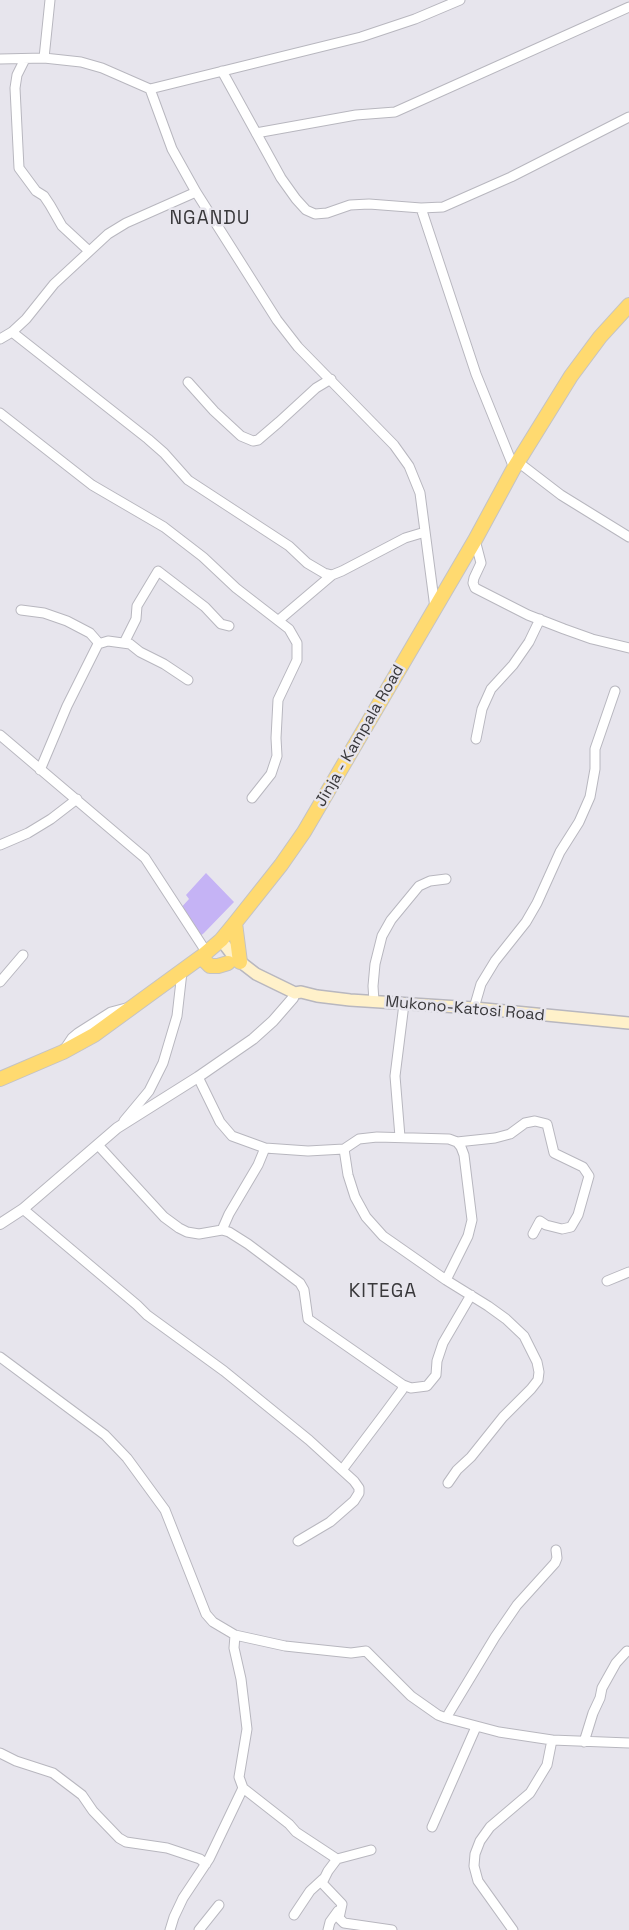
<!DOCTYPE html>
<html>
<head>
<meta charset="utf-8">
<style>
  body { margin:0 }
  canvas { display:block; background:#e7e5ed }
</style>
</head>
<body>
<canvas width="629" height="1930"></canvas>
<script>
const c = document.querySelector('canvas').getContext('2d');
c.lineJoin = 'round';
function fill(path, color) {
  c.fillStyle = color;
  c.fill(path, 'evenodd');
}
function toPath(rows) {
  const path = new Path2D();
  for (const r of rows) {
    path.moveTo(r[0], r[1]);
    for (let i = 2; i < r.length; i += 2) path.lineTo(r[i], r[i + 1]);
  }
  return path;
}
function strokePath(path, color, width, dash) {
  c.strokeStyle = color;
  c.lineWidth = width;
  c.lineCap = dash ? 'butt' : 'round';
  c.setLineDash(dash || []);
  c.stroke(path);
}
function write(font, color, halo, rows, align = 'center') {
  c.font = font + ' "Space Grotesk",sans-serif';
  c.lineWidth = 5;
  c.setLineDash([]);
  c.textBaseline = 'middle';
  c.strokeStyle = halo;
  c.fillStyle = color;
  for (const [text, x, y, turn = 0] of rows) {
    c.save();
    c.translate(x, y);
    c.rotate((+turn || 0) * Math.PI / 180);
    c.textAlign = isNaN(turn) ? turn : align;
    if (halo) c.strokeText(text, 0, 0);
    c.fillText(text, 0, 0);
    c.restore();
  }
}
fill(toPath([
  [206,873,234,902,204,933,199,937,192,937,178,911,189,899,186,895]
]), '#c5b3f5');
const minor = toPath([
  [44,58,50,0],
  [0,59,44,58,81,62,102,68,150,89,361,37,415,19,460,0],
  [25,59,17,75,15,88,19,168,36,191,44,196,50,205,62,226,89,251],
  [222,71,281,178,296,199,306,210,315,214,327,213,350,205,369,204,421,208,443,207,511,177,629,117],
  [150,89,172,149,196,192,277,320,298,347,394,445,409,466,420,493,435,608],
  [256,133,356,115,395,112,629,7],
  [421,208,476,374,514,468],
  [12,332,148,439,164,453,188,480,289,546,307,563,324,573,332,575,342,571,405,538,425,532],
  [0,339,12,332,26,319,54,284,108,234,126,223,196,192],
  [188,382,214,411,241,436,253,441,258,440,279,422,316,388,331,379],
  [0,413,92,485,164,527,203,557,236,588,289,629,297,643,297,660,278,700,276,738,277,756,271,774,252,798],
  [518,462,561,495,629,537],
  [475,540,481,563,474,578,473,583,475,588,528,615,564,629,592,639,629,648],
  [21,610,44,613,67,621,90,633,97,641,98,644,67,706,40,770],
  [279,620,332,575],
  [124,643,136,619,137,606,158,571,205,607,221,624,229,626],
  [98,644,108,641,130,644,140,652,164,664,188,680],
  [0,735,145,858,207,953],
  [476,739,482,709,491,689,513,665,529,642,540,619],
  [0,845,28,833,51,819,77,799],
  [0,982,23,955],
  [374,1002,373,986,375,964,382,936,391,920,419,886,430,881,446,879],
  [474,1008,481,984,495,961,526,922,537,903,560,852,579,822,590,797,595,769,595,749,615,691],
  [64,1050,72,1038,78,1033,111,1012,126,1008],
  [198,1077,220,1122,232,1136,265,1148,308,1151,344,1149,348,1175,355,1197,366,1217,383,1236,446,1280,488,1306,506,1319,524,1336,537,1362,539,1372,538,1380,531,1389,503,1417,471,1457,457,1470,448,1483],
  [124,1121,149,1091,163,1063,177,1016,182,972],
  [400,1137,395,1076,404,1004],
  [457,1142,495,1138,510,1134,525,1123,535,1121,547,1124,554,1153,583,1167,589,1176,578,1215,571,1227,562,1229,546,1225,540,1221,533,1234],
  [98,1145,164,1217,179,1228,187,1232,199,1234,222,1230,229,1232,248,1244,300,1283,304,1290,308,1319,403,1385,411,1388,427,1386,436,1375,437,1361,443,1343,471,1295],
  [344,1149,359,1139,377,1137,449,1139,457,1142,461,1147,464,1155,472,1220,468,1236,446,1280],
  [23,1209,137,1305,147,1315,224,1371,309,1440,354,1481,359,1488,359,1493,354,1501,330,1522,298,1541],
  [222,1230,229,1214,258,1165,265,1148],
  [607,1281,629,1272],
  [0,1357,105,1435,127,1458,165,1510,206,1614,213,1622,235,1635,285,1646,351,1653,366,1651,411,1696,438,1715,446,1718,499,1732,552,1740,629,1743],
  [342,1470,385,1413,402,1390,403,1385],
  [446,1718,495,1637,517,1605,555,1563,557,1558,556,1550],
  [584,1742,593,1713,600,1698,602,1688,616,1663,627,1651],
  [0,1753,16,1761,53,1773,82,1795,93,1811,119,1838,126,1842,167,1848,200,1859,206,1864],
  [243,1788,289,1824,296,1832,337,1859,328,1871,322,1883,342,1904,339,1918,344,1923,392,1930],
  [432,1827,476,1727],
  [337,1859,371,1850],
  [294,1915,310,1891,323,1879],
  [170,1930,174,1917,183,1898,209,1859,243,1788,239,1777,247,1729,241,1679,234,1648,235,1635],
  [199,1930,219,1905],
  [328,1930,330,1922,338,1911],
  [513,1930,478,1881,474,1866,475,1854,480,1841,490,1827,530,1793,547,1765,552,1740]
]);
const tertiary = toPath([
  [0,1224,23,1209,117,1128,198,1077,253,1039,273,1021,293,998,295,993]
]);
const secondary = toPath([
  [221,940,234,957,256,974,295,993,301,992,317,996,350,1000,474,1008,629,1023]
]);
const trunk = toPath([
  [235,923,240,962],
  [201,957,210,966,218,966,228,963],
  [0,1079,63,1052,94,1035,201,957,221,940,235,923,281,865,304,832,475,540,514,468,571,376,600,337,629,305]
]);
strokePath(minor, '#b8b7bf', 11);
strokePath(tertiary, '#b8b7bf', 12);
strokePath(secondary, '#b8b7bf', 14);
strokePath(trunk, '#c4c3c4', 16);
strokePath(minor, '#fff', 9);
strokePath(tertiary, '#fff', 10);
strokePath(secondary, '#fff1ca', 11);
strokePath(trunk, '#ffda70', 14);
write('16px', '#39383b', '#e7e5ed', [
  ["Jinja - Kampala Road",360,736,-60],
  ["Mukono-Katosi Road",465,1009,5]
]);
c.letterSpacing = '1px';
write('19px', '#39383b', '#e7e5ed', [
  ["NGANDU",210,219],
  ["KITEGA",383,1292]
]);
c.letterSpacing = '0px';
</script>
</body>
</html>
